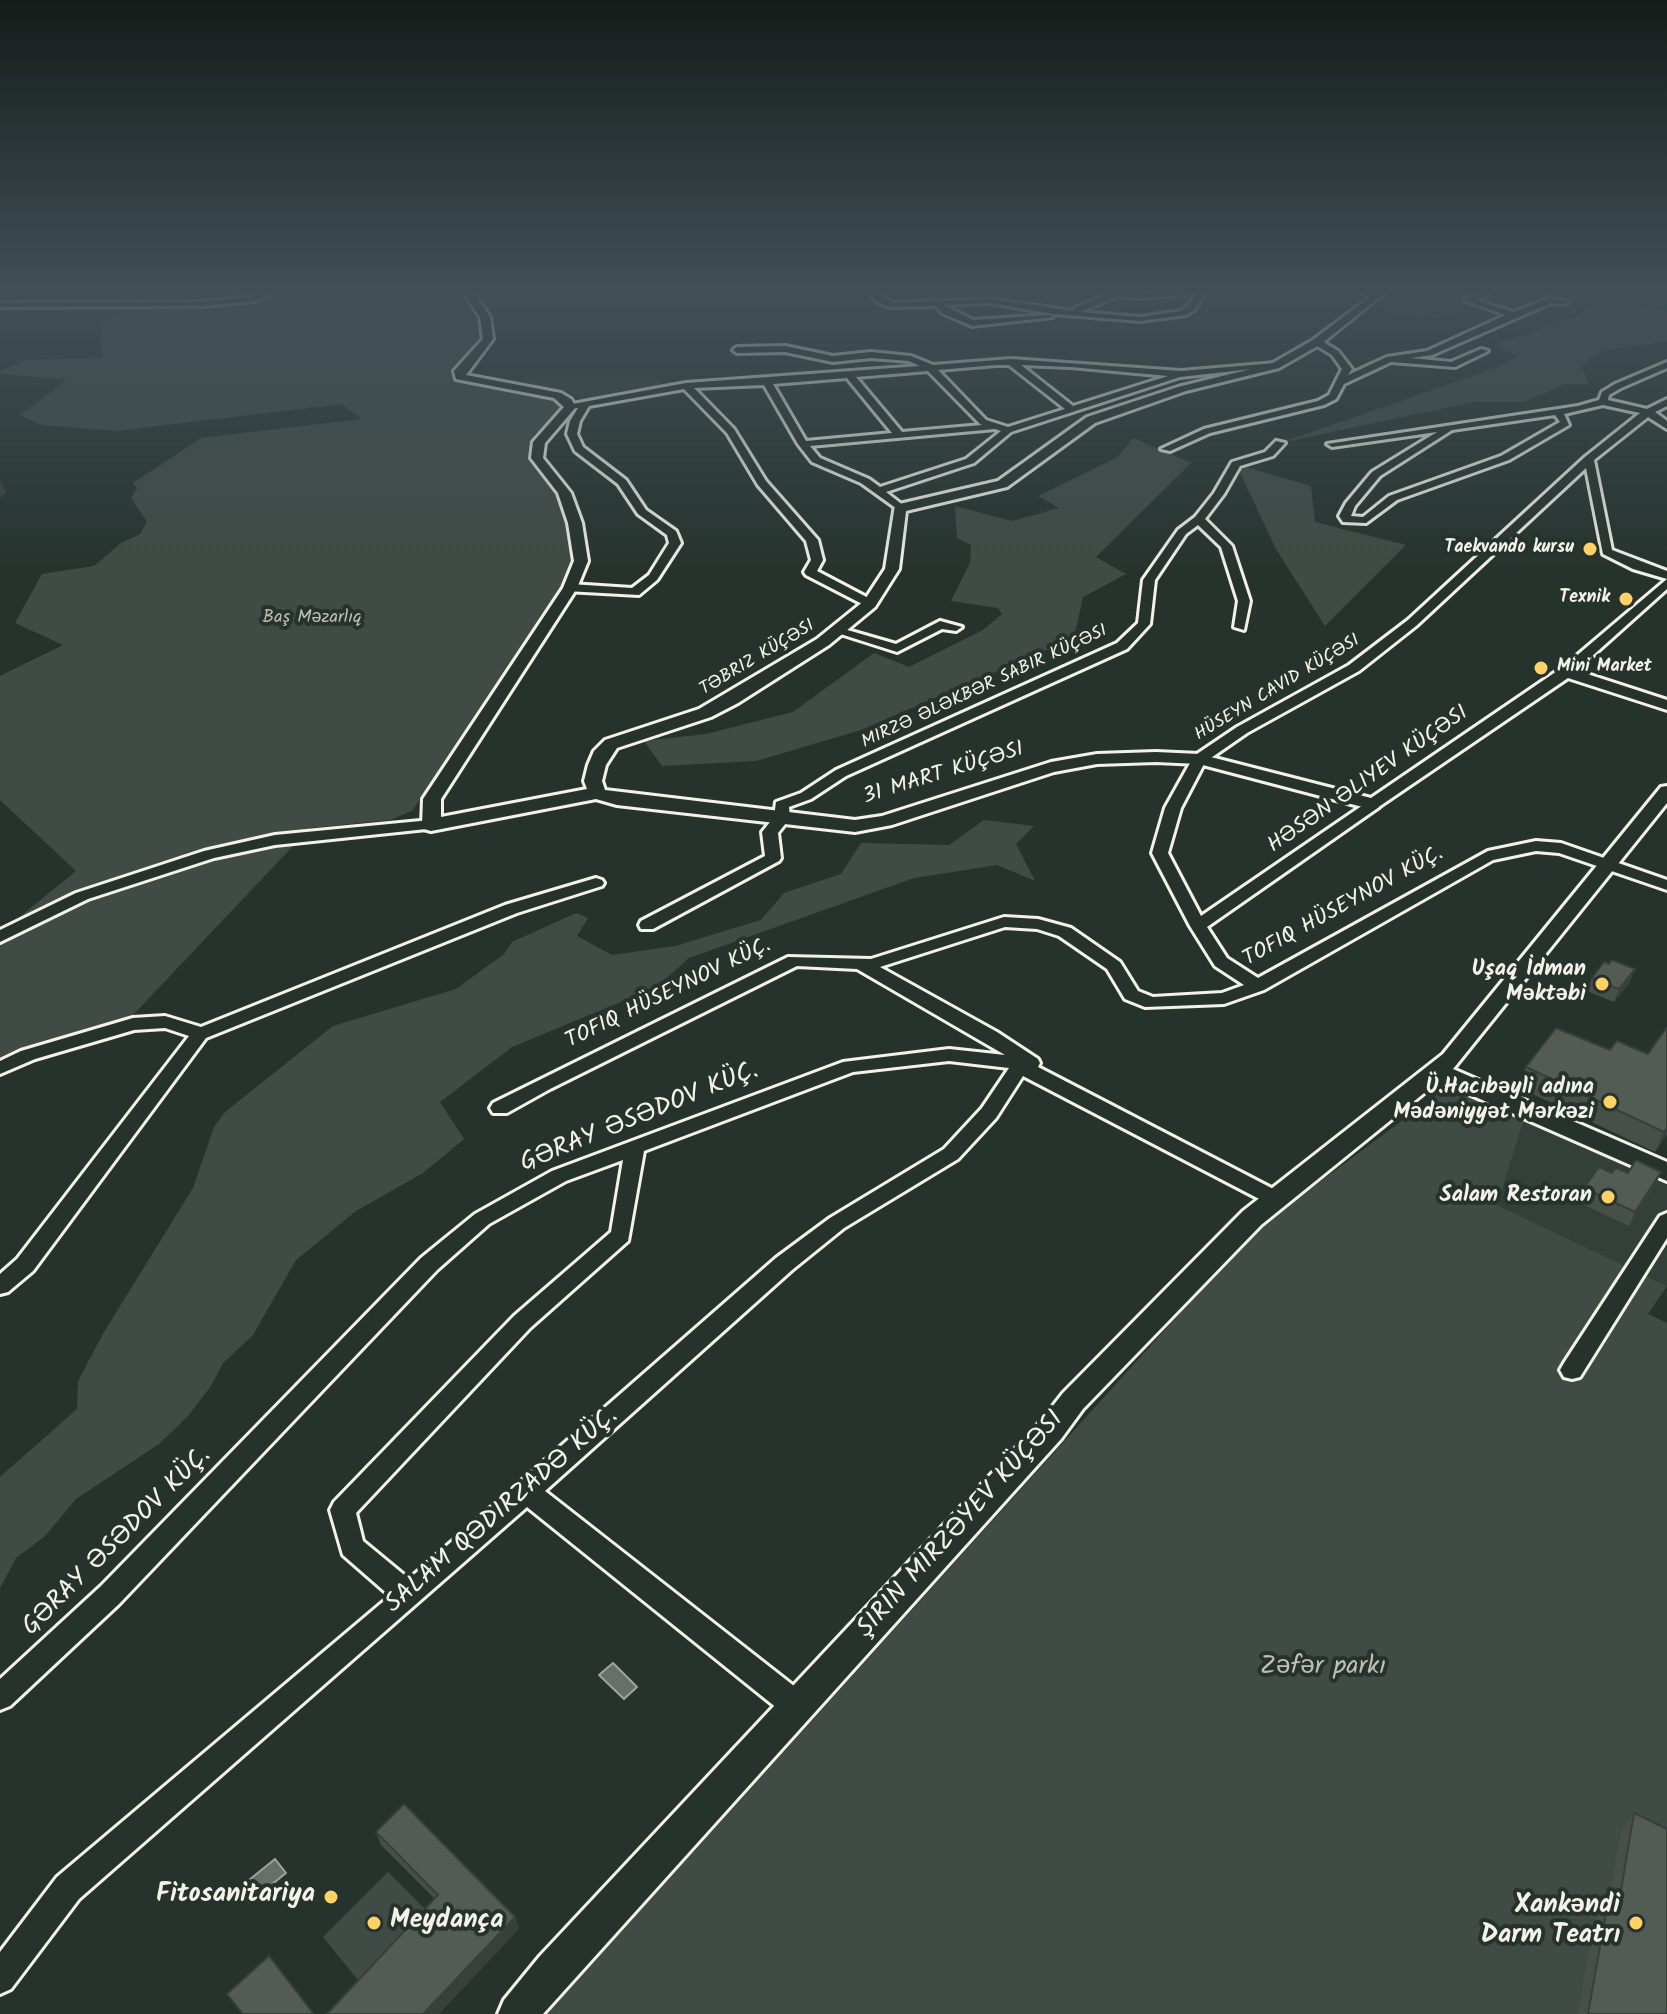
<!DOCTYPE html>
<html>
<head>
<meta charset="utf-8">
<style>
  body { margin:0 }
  canvas { display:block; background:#26332d }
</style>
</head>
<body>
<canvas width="1667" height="2014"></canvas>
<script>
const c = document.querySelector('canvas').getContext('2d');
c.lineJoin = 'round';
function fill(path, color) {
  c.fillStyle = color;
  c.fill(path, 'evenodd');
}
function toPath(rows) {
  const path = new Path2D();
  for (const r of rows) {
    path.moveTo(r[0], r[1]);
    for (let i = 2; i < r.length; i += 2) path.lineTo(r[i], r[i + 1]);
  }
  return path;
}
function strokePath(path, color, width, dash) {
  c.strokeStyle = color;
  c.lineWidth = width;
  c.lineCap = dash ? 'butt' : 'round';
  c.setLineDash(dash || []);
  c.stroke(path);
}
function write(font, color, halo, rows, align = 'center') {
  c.font = font + ' Kalam,sans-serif';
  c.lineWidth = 8;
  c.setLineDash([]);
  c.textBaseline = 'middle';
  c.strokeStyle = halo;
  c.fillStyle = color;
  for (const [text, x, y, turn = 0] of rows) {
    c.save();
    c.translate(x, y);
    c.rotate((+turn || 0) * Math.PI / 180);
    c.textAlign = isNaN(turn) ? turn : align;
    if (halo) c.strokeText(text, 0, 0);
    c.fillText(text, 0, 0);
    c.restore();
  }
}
fill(toPath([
  [1400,290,1484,290,1454,303,1466,313,1457,312,1450,316,1429,319,1397,315,1387,311,1385,308,1387,303],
  [528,376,656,376,663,385,587,402,566,391,520,384],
  [1525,1116,1667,1183,1667,1286,1497,1205]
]), '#333f39');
fill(toPath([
  [279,290,473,290,488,316,486,345,455,381,548,392,567,404,551,422,533,435,534,456,561,494,579,556,570,584,412,811,390,820,310,828,133,1015,0,1067,0,933,76,871,0,800,0,676,63,645,15,623,42,574,94,566,121,543,140,534,147,522,131,498,137,488,133,483,201,438,362,419,341,404,116,431,41,425,20,415,67,380,0,374,0,371,26,360,102,358,100,322,142,304,253,300,273,295],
  [1417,290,1440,291,1453,297,1434,314,1410,314,1395,308,1411,292],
  [1605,290,1626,305,1667,311,1667,341,1602,351,1581,366,1589,384,1565,384,1524,402,1474,402,1280,443,1484,372,1517,357,1496,344,1578,316],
  [1133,438,1191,463,1096,557,1126,574,1083,597,1074,638,861,730,756,761,662,766,644,741,706,734,793,712,874,653,909,667,983,630,1002,614,998,608,951,601,970,563,971,545,957,538,955,506,1012,521,1059,508,1038,496,1118,457],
  [1236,464,1311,486,1315,522,1406,545,1325,626,1276,549],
  [984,820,1034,826,1016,844,1035,881,997,865,914,878,689,958,668,977,640,994,512,1047,440,1102,464,1139,423,1173,356,1211,296,1260,253,1335,223,1363,211,1386,188,1416,159,1444,76,1499,45,1536,16,1558,0,1588,0,1477,77,1409,78,1381,104,1332,193,1188,214,1127,225,1112,333,1026,456,989,504,954,512,942,576,913,588,918,577,936,612,955,675,946,761,920,784,893,841,874,861,843,949,845],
  [1454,1082,1525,1116,1497,1205,1667,1286,1648,1314,1667,1323,1667,2014,547,2014,1255,1230],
  [388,1872,426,1910,358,1980,323,1937]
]), '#414b45');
const water = toPath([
  [613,1663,637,1687,624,1699,599,1675,613,1663],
  [275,1859,286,1873,249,1903,238,1889,275,1859]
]);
fill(water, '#676f68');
strokePath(water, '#9fa39b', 2);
const minor = toPath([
  [268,290,279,290,254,301,200,306,0,307,0,303,200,302,252,297,268,290],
  [866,290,875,290,883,298,894,303,990,299,1074,311,1074,308,1108,295,1081,290,1140,294,1219,290,1205,293,1194,310,1186,315,1140,321,1054,314,990,303,944,305,973,320,1049,315,1053,317,972,326,942,313,936,306,890,307,877,302,866,290],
  [1196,294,1188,306,1181,311,1140,317,1080,312,1118,296,1140,298,1196,294],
  [1357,290,1367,290,1378,297,1371,299,1357,290],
  [1487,290,1498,290,1476,300,1513,312,1550,298,1568,302,1564,304,1551,303,1432,355,1411,358,1451,362,1481,349,1488,351,1455,367,1391,362,1344,384,1336,399,1324,405,1210,433,1170,451,1161,449,1204,429,1318,401,1329,395,1342,369,1332,355,1314,344,1314,340,1320,340,1338,351,1352,369,1348,375,1387,357,1427,351,1506,315,1464,300,1487,290],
  [785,346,833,356,871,352,911,356,933,365,1011,359,1181,371,1275,363,1279,366,1180,377,1011,432,974,463,886,492,904,506,905,508,900,511,861,483,812,462,798,444,764,385,694,388,734,429,766,481,818,540,823,560,817,571,874,601,876,604,870,608,806,575,804,572,811,560,806,541,758,485,727,433,684,389,589,406,580,421,577,434,583,447,626,480,646,510,676,531,681,543,657,580,639,595,566,591,564,588,570,584,632,588,649,575,669,543,667,535,638,514,618,484,575,451,567,434,570,421,578,408,567,409,567,405,686,383,920,366,909,361,871,358,833,362,785,352,737,353,733,350,737,347,785,346],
  [996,365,1009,365,1065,409,1008,427,986,420,938,370,996,365],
  [1021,365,1071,367,1168,376,1073,406,1021,365],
  [928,371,980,424,982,425,902,432,856,377,928,371],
  [847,378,892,433,806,441,773,384,847,378],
  [995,429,1001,431,966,459,880,487,869,479,820,458,810,446,995,429],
  [1667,362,1667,368,1621,388,1609,395,1608,400,1647,409,1667,399,1667,406,1655,412,1667,421,1667,429,1648,417,1594,460,1612,550,1667,571,1667,579,1633,569,1603,554,1586,468,1416,626,1359,671,1247,733,1205,762,1181,808,1168,853,1201,916,1369,801,1379,801,1379,807,1207,927,1227,958,1258,978,1488,851,1536,841,1561,843,1667,880,1667,890,1559,853,1536,851,1493,860,1264,990,1224,1004,1145,1007,1125,999,1107,969,1059,936,1037,929,1005,927,880,967,997,1032,1038,1059,1040,1063,1038,1067,1281,1193,1284,1198,1281,1203,1267,1203,1023,1076,996,1118,958,1159,844,1228,792,1270,545,1491,808,1697,812,1707,808,1717,798,1721,788,1717,527,1507,79,1899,11,1989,0,1994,0,1952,57,1877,390,1596,343,1555,330,1510,334,1502,514,1316,611,1232,623,1160,566,1181,489,1224,437,1270,119,1604,10,1706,0,1710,0,1679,101,1586,421,1258,475,1214,552,1171,843,1062,949,1049,1005,1055,857,969,797,966,550,1089,507,1113,493,1113,490,1108,493,1103,788,957,871,959,1004,917,1038,919,1071,928,1120,962,1138,991,1153,997,1222,993,1244,985,1215,966,1190,926,1152,853,1165,808,1194,756,1237,727,1349,665,1408,620,1585,457,1640,413,1603,405,1564,414,1569,425,1509,460,1397,500,1366,523,1343,522,1339,516,1346,503,1372,472,1437,432,1332,447,1327,444,1578,406,1599,400,1602,392,1615,384,1667,362],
  [1555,415,1560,422,1501,456,1389,496,1363,517,1351,516,1355,506,1380,476,1452,430,1555,415],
  [949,1061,1009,1068,982,1108,944,1149,830,1218,776,1258,409,1579,363,1541,356,1513,530,1328,628,1241,644,1151,853,1072,949,1061],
  [1276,441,1285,443,1273,456,1240,466,1224,494,1205,519,1232,546,1250,601,1244,630,1234,627,1238,601,1221,547,1198,525,1186,534,1155,580,1150,624,1127,649,846,776,811,799,789,807,790,818,778,833,781,858,779,861,653,929,641,929,639,925,641,921,765,856,762,832,774,817,776,802,801,793,836,770,1117,643,1138,623,1143,580,1178,530,1195,517,1214,493,1232,462,1265,452,1276,441],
  [1667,579,1667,589,1571,675,1561,675,1561,669,1667,579],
  [940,621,962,627,956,631,942,629,897,652,831,631,837,627,896,644,940,621],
  [431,820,436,822,439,825,436,828,275,845,214,858,88,899,0,942,0,930,76,893,204,851,275,835,431,820],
  [596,878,602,880,604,883,602,886,517,913,206,1038,33,1271,8,1292,0,1294,0,1274,17,1259,189,1036,165,1028,134,1030,35,1059,0,1074,0,1061,21,1051,133,1018,165,1016,201,1027,505,905,596,878],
  [1667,1213,1667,1238,1580,1377,1572,1379,1564,1377,1560,1370,1564,1363,1660,1216,1667,1213]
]);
const tertiary = toPath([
  [462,290,472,290,490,317,493,339,466,375,561,393,571,399,576,407,545,443,543,458,571,493,582,523,588,561,577,588,441,799,441,817,587,789,584,781,588,765,594,751,605,740,699,709,817,639,864,601,885,569,895,505,998,481,1087,417,1178,387,1271,364,1313,340,1374,294,1377,299,1321,344,1279,368,1186,391,1095,423,1007,487,906,511,899,569,875,607,829,645,738,703,711,717,617,748,606,765,602,781,605,790,855,820,882,816,1051,762,1097,754,1156,752,1199,754,1371,798,1560,669,1572,669,1667,700,1667,710,1568,678,1374,810,1199,764,1156,762,1097,764,1054,772,892,825,855,832,617,805,596,799,431,831,424,829,422,825,423,799,563,588,574,561,568,523,558,493,531,458,533,442,564,407,554,398,456,379,454,371,483,339,480,317,462,290],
  [1667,786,1667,803,1453,1069,1667,1162,1667,1181,1439,1081,1261,1225,1083,1409,1061,1439,543,2014,498,2014,504,2000,540,1956,1041,1421,1063,1393,1243,1211,1443,1054,1661,787,1667,786]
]);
const secondary = toPath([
  [1375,290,1388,290,1378,299,1370,299,1368,297,1375,290]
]);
strokePath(minor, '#f4f1e8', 6);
strokePath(tertiary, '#f4f1e8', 6);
strokePath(secondary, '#f4f1e8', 6);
fill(minor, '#26332d');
fill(tertiary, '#26332d');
fill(secondary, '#26332d');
fill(toPath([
  [1450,290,1477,290,1470,294,1450,291],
  [1592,978,1630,982,1614,1002,1587,991],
  [1556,1028,1667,1134,1655,1152,1518,1087,1526,1067],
  [1661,1172,1655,1186,1629,1226,1578,1202,1584,1188,1612,1173],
  [1634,1813,1667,2014,1578,2014,1594,1920,1608,1903,1621,1832],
  [376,1832,515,1917,519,1929,435,1899,381,1845]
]), '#474f49');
fill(toPath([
  [0,478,6,493,0,498],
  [1635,969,1630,982,1614,1002,1619,989],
  [1667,1128,1667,1134,1655,1152,1664,1132],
  [1661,1172,1655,1186,1629,1226,1635,1212],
  [515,1917,519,1929,439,2014,423,2014]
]), '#39403c');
const building = toPath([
  [1612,960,1635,969,1619,989,1592,978,1604,962,1609,964,1612,960],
  [1667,1027,1667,1128,1664,1132,1526,1067,1556,1028,1610,1050,1617,1041,1648,1054,1667,1027],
  [1636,1160,1661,1172,1635,1212,1584,1188,1599,1167,1612,1173,1616,1168,1628,1173,1636,1160],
  [404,1804,515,1917,423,2014,327,2014,438,1895,376,1832,404,1804],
  [1634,1813,1667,1829,1667,2014,1588,2014,1608,1902,1618,1908,1634,1813],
  [269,1956,313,2013,312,2014,243,2014,227,1994,269,1956]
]);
fill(building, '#525c55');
strokePath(building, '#39403c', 2);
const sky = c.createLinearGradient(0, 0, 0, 572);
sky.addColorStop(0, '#151c19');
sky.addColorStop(0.51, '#415057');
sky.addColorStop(1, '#41505700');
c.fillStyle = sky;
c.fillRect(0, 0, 1667, 572);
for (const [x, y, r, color] of [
  [1590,549,8,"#ffd166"],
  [1626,599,8,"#ffd166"],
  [1541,668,8,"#ffd166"],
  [1602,984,8,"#ffd166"],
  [1610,1102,8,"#ffd166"],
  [1608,1197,8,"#ffd166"],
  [331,1897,8,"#ffd166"],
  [374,1923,8,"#ffd166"],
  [1636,1923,8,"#ffd166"]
]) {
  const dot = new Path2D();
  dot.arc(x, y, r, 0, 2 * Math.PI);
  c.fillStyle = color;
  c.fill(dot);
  strokePath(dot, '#26332d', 3);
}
write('bold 18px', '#f4f1e8', '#26332d', [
  ["Taekvando kursu",1574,549],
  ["Texnik",1610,599],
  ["Mini Market",1557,668,"left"]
], 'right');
write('18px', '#bebfb7', '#26332d', [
  ["Baş Məzarlıq",312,619]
]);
write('18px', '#f4f1e8', '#26332d', [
  ["TƏBRIZ KÜÇƏSI",758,659,-31],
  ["MIRZƏ ƏLƏKBƏR SABIR KÜÇƏSI",985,688,-25],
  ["HÜSEYN CAVID KÜÇƏSI",1278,689,-31]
]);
write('22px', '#f4f1e8', '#26332d', [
  ["31 MART KÜÇƏSI",944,775,-17],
  ["HƏSƏN ƏLIYEV KÜÇƏSI",1369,781,-35],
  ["TOFIQ HÜSEYNOV KÜÇ.",1344,908,-29],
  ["TOFIQ HÜSEYNOV KÜÇ.",669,995,-26]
]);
write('bold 22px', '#f4f1e8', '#26332d', [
  ["Uşaq İdman",1586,971],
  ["Məktəbi",1586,996],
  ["Ü.Hacıbəyli adına",1594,1089],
  ["Mədəniyyət Mərkəzi",1594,1114],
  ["Salam Restoran",1592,1197]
], 'right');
write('26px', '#f4f1e8', '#26332d', [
  ["GƏRAY ƏSƏDOV KÜÇ.",640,1119,-22],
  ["SALAM QƏDIRZADƏ KÜÇ.",503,1512,-41],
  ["ŞIRIN MIRZƏYEV KÜÇƏSI",962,1526,-48],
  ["GƏRAY ƏSƏDOV KÜÇ.",118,1543,-45]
]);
write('26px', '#bebfb7', '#26332d', [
  ["Zəfər parkı",1323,1669]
]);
write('bold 26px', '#f4f1e8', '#26332d', [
  ["Fitosanitariya",315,1897],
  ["Xankəndi",1620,1908],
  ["Darm Teatrı",1620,1938],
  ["Meydança",390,1923,"left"]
], 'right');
</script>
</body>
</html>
